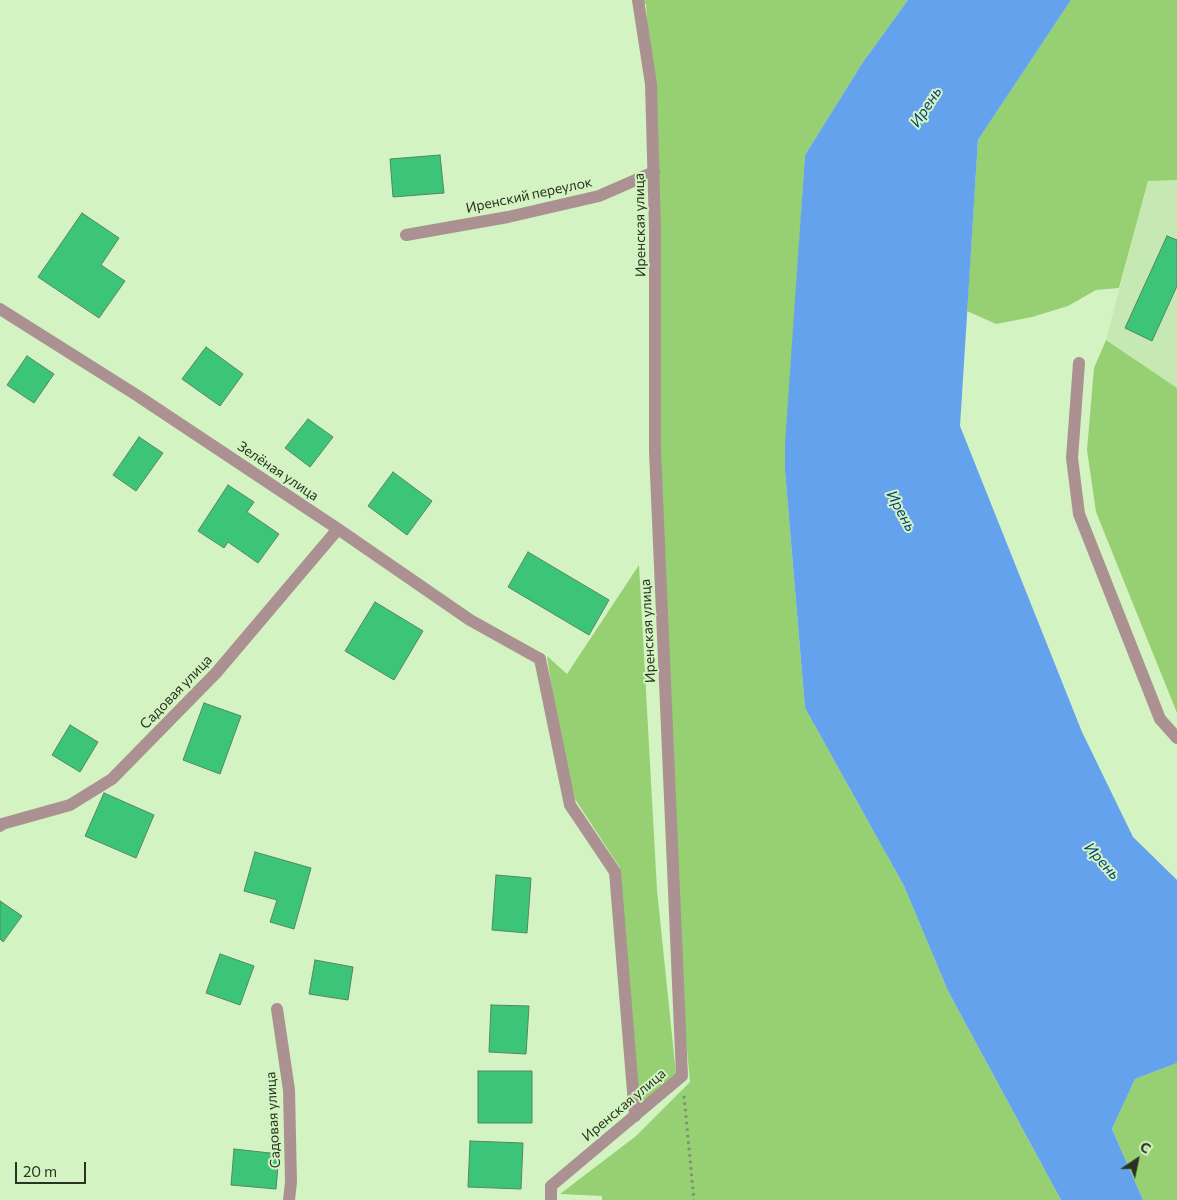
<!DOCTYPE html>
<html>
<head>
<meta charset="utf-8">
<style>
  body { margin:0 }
  #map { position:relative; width:1177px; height:1200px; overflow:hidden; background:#d4f3c2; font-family:Commissioner,sans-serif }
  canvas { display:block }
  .north { position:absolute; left:1112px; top:1135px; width:50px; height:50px; -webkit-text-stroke:4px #d4f3c2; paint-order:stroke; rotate:34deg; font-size:14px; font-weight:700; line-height:20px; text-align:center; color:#283421 }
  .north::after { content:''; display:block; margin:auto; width:18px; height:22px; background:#283421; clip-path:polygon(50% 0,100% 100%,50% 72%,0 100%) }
  .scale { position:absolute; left:15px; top:1162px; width:71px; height:22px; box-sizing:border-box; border:2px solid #283421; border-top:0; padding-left:6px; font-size:15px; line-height:18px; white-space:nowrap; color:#283421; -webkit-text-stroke:4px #d4f3c2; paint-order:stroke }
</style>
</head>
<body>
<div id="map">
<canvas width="1177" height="1200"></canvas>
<div class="north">С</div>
<div class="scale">20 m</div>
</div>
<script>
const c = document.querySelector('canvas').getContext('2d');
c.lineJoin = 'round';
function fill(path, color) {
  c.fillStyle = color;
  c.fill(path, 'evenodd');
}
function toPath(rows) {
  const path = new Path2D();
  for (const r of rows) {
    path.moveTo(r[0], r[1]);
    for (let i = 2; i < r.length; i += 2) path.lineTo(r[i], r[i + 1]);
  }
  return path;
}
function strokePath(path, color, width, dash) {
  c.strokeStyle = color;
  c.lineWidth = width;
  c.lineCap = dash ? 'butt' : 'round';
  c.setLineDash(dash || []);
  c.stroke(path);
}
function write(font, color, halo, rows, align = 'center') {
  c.font = font + ' Commissioner,sans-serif';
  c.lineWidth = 4;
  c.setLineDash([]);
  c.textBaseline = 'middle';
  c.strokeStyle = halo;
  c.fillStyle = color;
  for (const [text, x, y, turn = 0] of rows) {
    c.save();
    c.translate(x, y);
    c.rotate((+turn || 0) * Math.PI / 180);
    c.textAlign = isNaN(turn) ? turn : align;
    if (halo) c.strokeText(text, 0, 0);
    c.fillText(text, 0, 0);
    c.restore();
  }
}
fill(toPath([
  [1177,180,1177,388,1106,340,1148,181]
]), '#c6e8b2');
fill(toPath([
  [641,0,908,0,863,62,805,155,785,471,805,708,904,886,948,991,1061,1200,602,1200,602,1196,560,1194,636,1136,690,1082,675,920,657,453,651,84,646,4,641,3],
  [1071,0,1177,0,1177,180,1148,181,1119,288,1096,290,1068,306,1032,317,996,324,967,311,978,140],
  [1106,340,1177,388,1177,713,1096,512,1087,450,1094,368],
  [639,565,657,890,676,1074,637,1108,620,868,575,799,558,732,547,656,567,674],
  [1177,1063,1177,1200,1143,1200,1112,1129,1135,1079]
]), '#97cf73');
fill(toPath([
  [908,0,1071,0,978,140,960,426,1082,732,1133,837,1177,880,1177,1063,1135,1079,1112,1129,1143,1200,1061,1200,948,991,904,886,805,708,785,471,785,444,805,155,863,62]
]), '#65a2ee');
const building = toPath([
  [440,155,444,193,393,197,390,159,440,155],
  [82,213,119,238,101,265,125,281,99,318,38,277,82,213],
  [1167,236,1177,240,1177,286,1152,341,1125,328,1167,236],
  [206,347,243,374,220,406,182,379,206,347],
  [27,356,54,374,34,403,7,385,27,356],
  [308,419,333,437,310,467,285,448,308,419],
  [139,437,163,453,136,491,113,475,139,437],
  [393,472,432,501,407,535,368,506,393,472],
  [228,485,254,502,247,512,279,534,258,563,228,542,224,548,198,531,228,485],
  [528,552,609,600,589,635,508,587,528,552],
  [375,602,423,631,394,680,345,651,375,602],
  [204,703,241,716,220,774,183,760,204,703],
  [70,725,98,742,80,772,52,755,70,725],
  [104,793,154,815,136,858,85,836,104,793],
  [255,852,311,868,294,929,270,922,277,900,244,891,255,852],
  [496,875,531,878,527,933,492,930,496,875],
  [0,901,22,916,3,942,0,939,0,901],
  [220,954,254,966,240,1005,206,993,220,954],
  [315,960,353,967,348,1000,309,994,315,960],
  [491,1005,529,1006,526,1054,489,1052,491,1005],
  [478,1071,532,1071,532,1123,478,1123,478,1071],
  [470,1141,523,1143,521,1189,468,1187,470,1141],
  [234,1149,279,1154,276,1189,231,1185,234,1149]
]);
fill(building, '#3cc579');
strokePath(building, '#558565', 1);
strokePath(toPath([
  [684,1096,694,1200]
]), '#7d9270', 3, [2.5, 4]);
strokePath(toPath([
  [540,659,570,805,615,872,635,1116]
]), '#ac9192', 12);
strokePath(toPath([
  [406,235,508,217,599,196,654,172],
  [0,309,138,396,338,529,470,620,540,659],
  [1079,363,1072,458,1079,514,1160,719,1177,738],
  [0,826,2,824,70,805,112,779,216,673,338,529],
  [277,1009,289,1090,291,1182,289,1200],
  [551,1200,551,1186,682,1076,655,451,655,230,651,84,638,0]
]), '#ac9192', 12);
write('14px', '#283421', '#d4f3c2', [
  ["Иренский переулок",529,195,-12],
  ["Иренская улица",640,225,-91],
  ["Зелёная улица",278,471,34],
  ["Иренская улица",648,631,-93],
  ["Садовая улица",176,692,-46],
  ["Иренская улица",624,1105,-40],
  ["Садовая улица",273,1120,-93]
]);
write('italic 15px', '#06407b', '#d4f3c2', [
  ["Ирень",926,107,-57],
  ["Ирень",901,511,61],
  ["Ирень",1102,861,48]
]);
</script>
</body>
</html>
